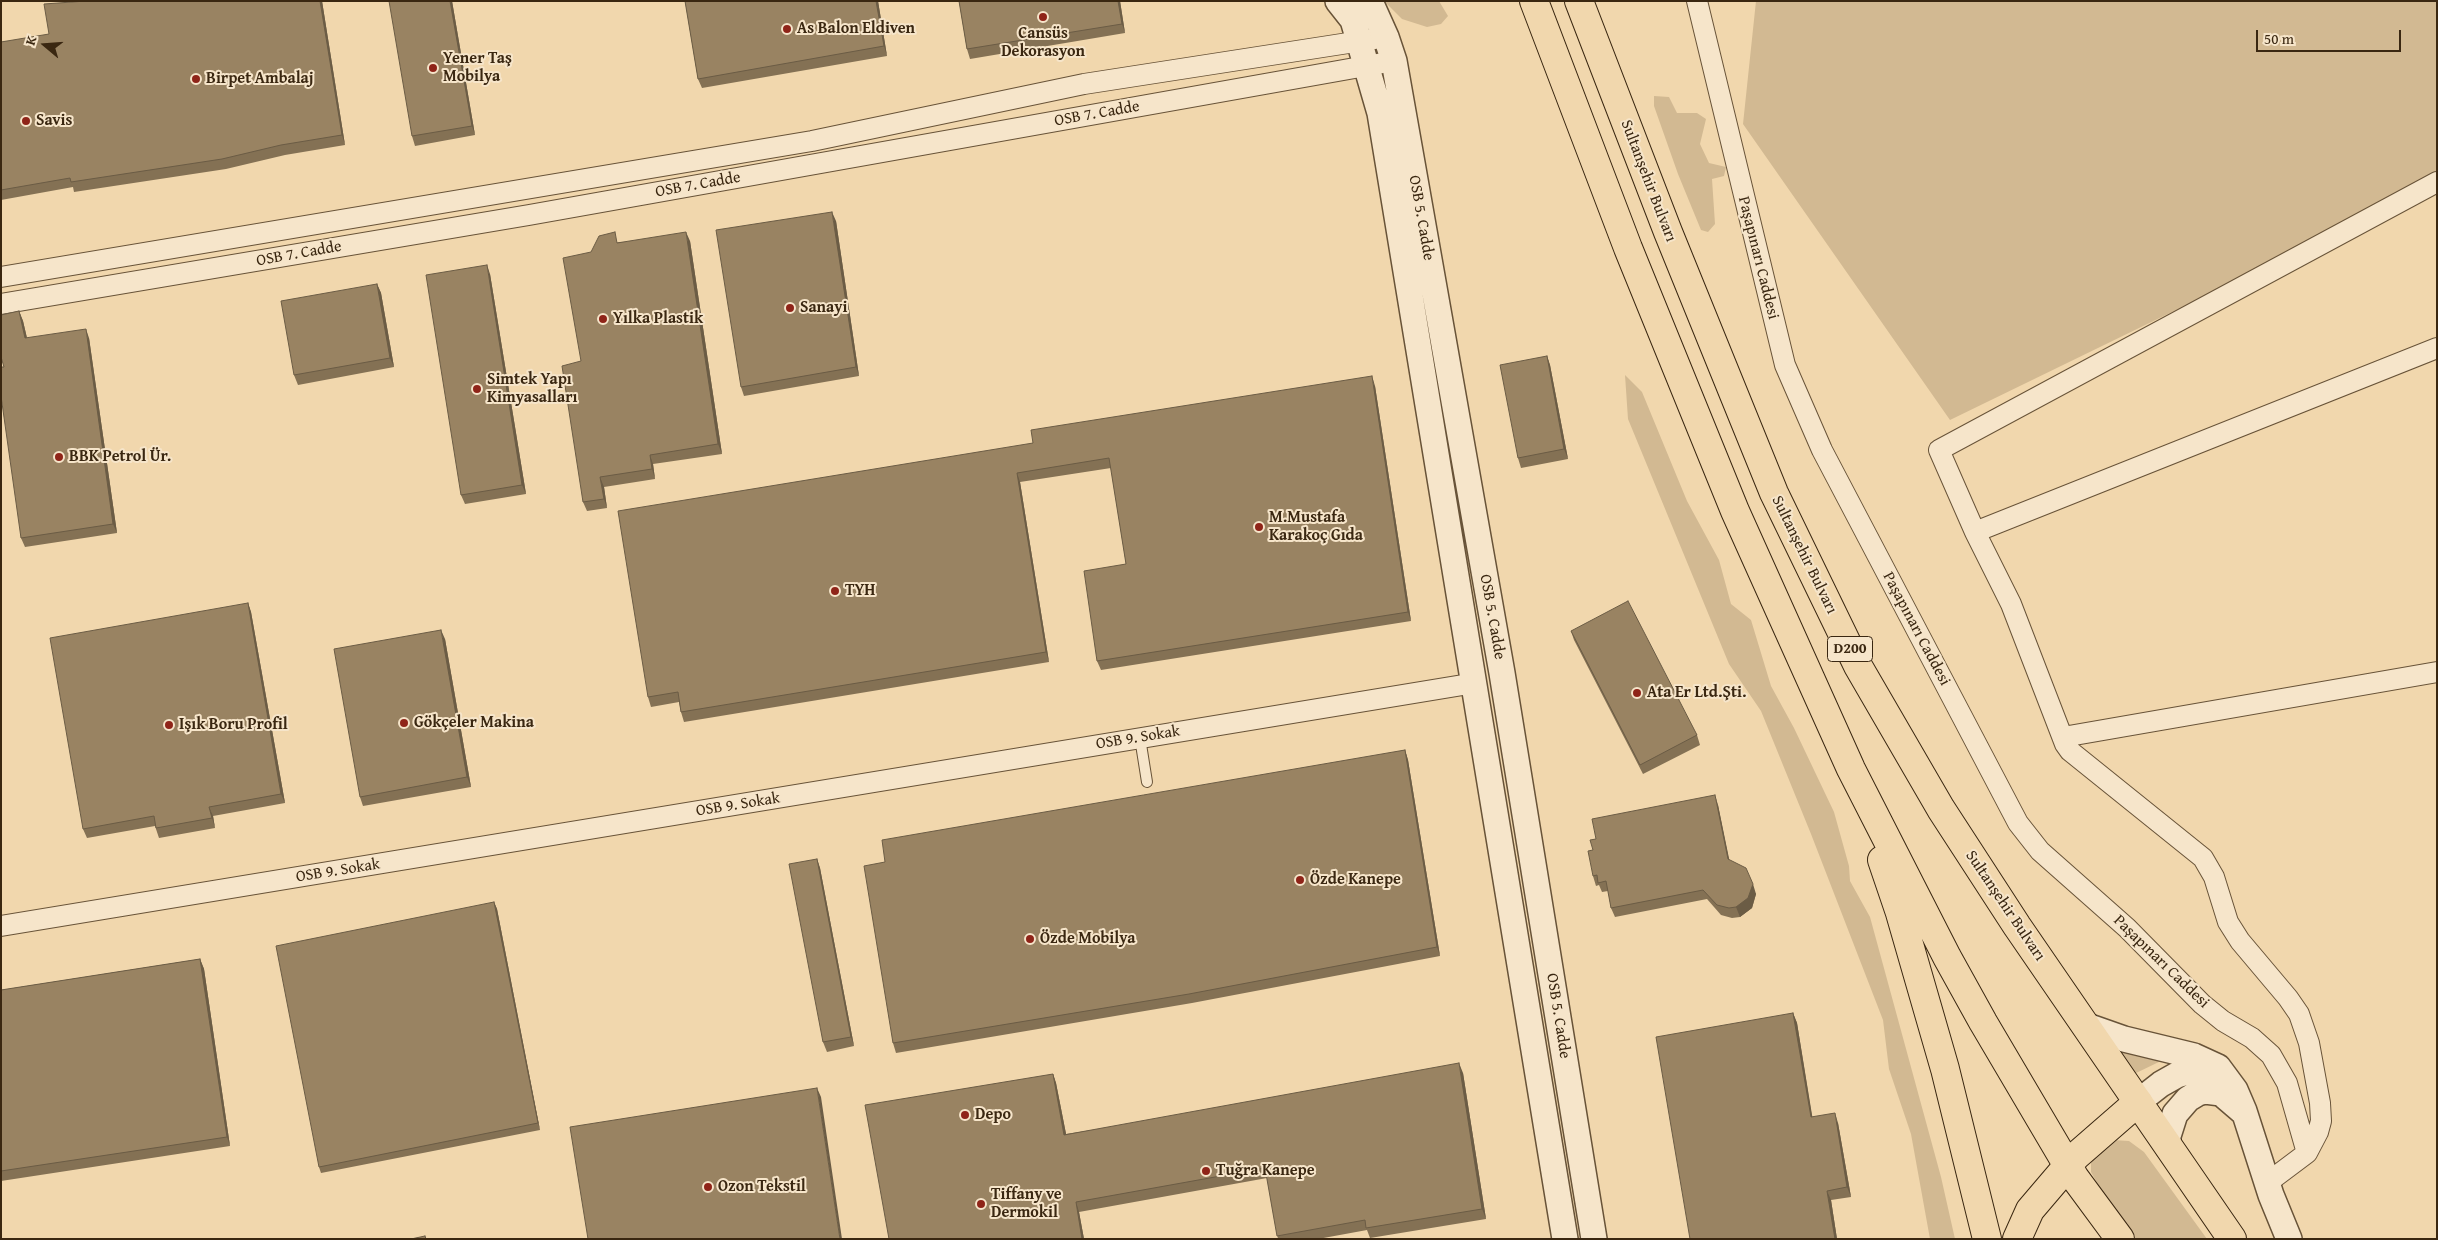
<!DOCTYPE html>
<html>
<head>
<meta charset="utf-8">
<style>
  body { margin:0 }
  #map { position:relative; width:2438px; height:1240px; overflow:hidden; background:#f1d7ad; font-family:"Gentium Book Plus",serif }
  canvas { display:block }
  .frame { position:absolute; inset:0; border:2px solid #3a2711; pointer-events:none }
  .north { position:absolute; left:20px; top:20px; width:50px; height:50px; -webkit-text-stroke:4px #f6e5ca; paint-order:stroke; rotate:288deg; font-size:14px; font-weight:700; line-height:20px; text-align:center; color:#3a2711 }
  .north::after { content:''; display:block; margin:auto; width:18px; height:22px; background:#3a2711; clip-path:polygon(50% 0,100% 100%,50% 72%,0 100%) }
  .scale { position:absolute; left:2256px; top:30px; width:145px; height:22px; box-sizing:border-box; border:2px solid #3a2711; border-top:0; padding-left:6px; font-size:15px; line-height:18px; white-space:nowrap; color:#3a2711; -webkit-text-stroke:4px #f6e5ca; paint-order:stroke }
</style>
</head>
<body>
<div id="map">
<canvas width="2438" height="1240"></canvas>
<div class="frame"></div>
<div class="north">K</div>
<div class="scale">50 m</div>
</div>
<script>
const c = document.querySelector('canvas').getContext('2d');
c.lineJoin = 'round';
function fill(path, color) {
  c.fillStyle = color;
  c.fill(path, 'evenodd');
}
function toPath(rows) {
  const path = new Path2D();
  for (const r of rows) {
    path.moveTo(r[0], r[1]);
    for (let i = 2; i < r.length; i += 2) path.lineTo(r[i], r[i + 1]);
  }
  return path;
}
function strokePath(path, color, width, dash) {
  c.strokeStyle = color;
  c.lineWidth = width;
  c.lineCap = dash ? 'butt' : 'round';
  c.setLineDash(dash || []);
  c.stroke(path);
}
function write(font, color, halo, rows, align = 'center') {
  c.font = font + ' "Gentium Book Plus",serif';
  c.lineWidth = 4;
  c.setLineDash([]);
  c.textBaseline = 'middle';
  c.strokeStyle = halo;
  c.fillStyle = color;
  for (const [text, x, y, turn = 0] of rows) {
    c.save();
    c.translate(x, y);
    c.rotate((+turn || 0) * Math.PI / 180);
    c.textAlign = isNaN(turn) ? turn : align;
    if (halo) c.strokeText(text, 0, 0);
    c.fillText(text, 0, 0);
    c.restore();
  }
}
fill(toPath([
  [1384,1,1439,1,1448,16,1441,24,1427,27,1402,19],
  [1756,1,2437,1,2437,183,1950,420,1743,124],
  [1654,96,1669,97,1677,113,1697,113,1706,119,1700,144,1709,163,1726,167,1724,176,1712,179,1715,224,1708,232,1701,230,1678,174,1654,106],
  [1625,375,1642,392,1687,501,1719,560,1731,604,1751,620,1771,686,1794,728,1834,812,1849,866,1850,881,1870,917,1941,1177,1955,1239,1930,1239,1911,1134,1889,1069,1883,1020,1811,834,1761,711,1729,664,1628,419],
  [2112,1044,2163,1060,2134,1074],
  [2113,1140,2129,1141,2144,1152,2207,1239,2136,1239,2101,1190,2091,1172,2091,1163,2094,1155]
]), '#d2b992');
const service = toPath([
  [1140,738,1147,782]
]);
const minor = toPath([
  [1697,1,1785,365,1822,450,2018,823,2040,851,2127,928,2202,1004,2223,1021,2252,1038,2271,1055,2287,1083,2307,1153],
  [1,277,812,141,1084,84,1374,39],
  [1,304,529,215,1394,61],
  [1975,532,2437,348],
  [2063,737,2437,672],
  [1,926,1475,683],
  [2267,1183,2307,1153,2318,1132,2321,1121,2320,1103,2309,1043,2299,1014,2288,998,2240,941,2228,922,2214,877,2203,858,2070,751,2065,744,2011,604,1975,532,1939,450,2437,182]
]);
const tertiary = toPath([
  [1338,1,1353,20,1380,113,1565,1239],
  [1367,1,1373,8,1386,37,1394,61,1502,673,1594,1239],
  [2087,1026,2124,1039,2194,1056,2218,1067,2235,1090,2244,1111,2271,1195,2289,1239],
  [2138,1102,2161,1084,2177,1075,2196,1069,2218,1067],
  [2168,1147,2168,1136,2175,1114,2188,1099,2198,1093,2205,1091,2221,1093,2242,1111]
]);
const primary = toPath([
  [2017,1239,2030,1210,2076,1156,2138,1102]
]);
const trunk = toPath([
  [1534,1,1628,248,1735,511,1851,769,1947,957,1983,1022,2075,1178,2120,1239],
  [1579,1,1668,232,1774,493,1858,666,1941,809,2017,926,2232,1239],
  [1882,860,1900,913,1945,1069,1987,1239]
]);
strokePath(service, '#685338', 12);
strokePath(minor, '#685338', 22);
strokePath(tertiary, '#685338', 28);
strokePath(primary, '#3a2711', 30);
strokePath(trunk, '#3a2711', 30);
strokePath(service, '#f6e5ca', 10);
strokePath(minor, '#f6e5ca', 20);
strokePath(tertiary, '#f6e5ca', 25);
strokePath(primary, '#f1d7ad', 28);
strokePath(trunk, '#f1d7ad', 28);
fill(toPath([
  [322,1,345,145,285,155,226,169,74,192,73,187,1,200,1,42],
  [452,1,475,135,415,146,412,136],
  [685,1,878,1,887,56,702,88,698,79],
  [959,1,1120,1,1125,33,970,59,967,49],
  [836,221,859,376,744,396,741,387],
  [690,241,722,454,653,464,655,479,604,487,607,508,587,511,583,502,581,361,591,252,619,242],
  [490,274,526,494,465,504,461,495],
  [377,284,381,293,394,367,298,385,294,375],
  [19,311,23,321,27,338,89,338,117,533,25,547,21,538,4,367],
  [1547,356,1550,365,1568,459,1521,468,1518,458],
  [1375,386,1411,621,1101,670,1097,661,1126,564,1111,468,1020,482,1049,662,684,722,681,712,679,702,651,707,648,697,1033,443],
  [248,603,251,612,285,803,213,816,215,828,159,838,155,826,87,838,83,829],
  [1571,631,1697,735,1700,745,1643,774,1574,640],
  [445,639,471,787,363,806,360,797],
  [1405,750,1408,760,1440,956,1192,1003,896,1053,893,1043,885,862],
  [1718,805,1729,860,1756,894,1752,908,1740,917,1732,918,1721,915,1707,899,1615,917,1611,908,1608,891,1602,892,1599,885,1596,886,1593,876,1593,850],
  [817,859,820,868,854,1046,827,1052,823,1042],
  [494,902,497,909,540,1130,321,1173,319,1167],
  [200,959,204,969,230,1146,1,1181,1,990],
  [1793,1013,1797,1023,1812,1117,1838,1123,1851,1197,1831,1200,1837,1239,1690,1239],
  [1463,1073,1486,1219,1370,1238,1367,1230,1318,1239,1278,1239,1267,1178,1079,1212,1084,1239,889,1239,1053,1074,1056,1083,1066,1134]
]), '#847154');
fill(toPath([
  [320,1,322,1,345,145,342,135],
  [450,1,452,1,475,135,472,126],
  [876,1,878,1,887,56,884,46],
  [1118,1,1120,1,1125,33,1122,24],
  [832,212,836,221,859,376,856,367],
  [686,232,690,241,722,454,718,444],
  [487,265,490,274,526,494,522,485],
  [377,284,381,293,394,367,390,358],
  [19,311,23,321,29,347,25,338],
  [86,329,89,338,117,533,113,524],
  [1547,356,1550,365,1568,459,1564,449],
  [1372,376,1375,386,1411,621,1408,612],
  [650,455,653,464,655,479,652,469],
  [1017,473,1020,482,1049,662,1046,652],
  [600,477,604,487,607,508,604,499],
  [248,603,251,612,285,803,281,794],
  [441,630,445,639,471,787,467,777],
  [1405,750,1408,760,1440,956,1437,947],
  [1715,795,1718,805,1731,868,1728,859],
  [209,807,213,816,215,828,212,818],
  [817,859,820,868,854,1046,851,1037],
  [1753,884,1756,894,1752,908,1740,917,1736,907],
  [494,902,497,909,540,1130,538,1123],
  [200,959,204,969,230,1146,227,1137],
  [1793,1013,1797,1023,1814,1127,1811,1117],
  [1459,1063,1463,1073,1486,1219,1482,1209],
  [1053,1074,1056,1083,1068,1144,1064,1135],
  [817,1088,821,1097,842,1239,840,1239],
  [1835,1113,1838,1123,1851,1197,1847,1187],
  [1827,1191,1831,1200,1837,1239,1835,1239],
  [1076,1202,1079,1212,1084,1239,1082,1239]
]), '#6b5c45');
const building = toPath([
  [86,1,320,1,342,135,281,145,222,159,71,182,70,178,1,190,1,42,49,34,44,4,86,1],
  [389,1,450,1,472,126,412,136,389,1],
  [685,1,876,1,884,46,698,79,685,1],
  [959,1,1118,1,1122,24,967,49,959,1],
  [832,212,856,367,741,387,716,230,832,212],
  [615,232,617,243,686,232,718,444,650,455,652,469,600,477,604,499,583,502,562,366,581,361,563,258,591,252,599,236,615,232],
  [487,265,522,485,461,495,426,275,487,265],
  [377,284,390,358,294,375,281,301,377,284],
  [19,311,25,338,86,329,113,524,21,538,1,396,1,367,4,367,1,357,1,315,19,311],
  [1547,356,1564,449,1518,458,1500,365,1547,356],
  [1372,376,1408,612,1097,661,1084,571,1126,564,1109,458,1017,473,1046,652,681,712,678,692,648,697,618,511,1033,443,1031,430,1372,376],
  [1628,601,1697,735,1640,765,1571,631,1628,601],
  [248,603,281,794,209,807,212,818,156,828,154,816,83,829,50,638,248,603],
  [441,630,467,777,360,797,334,649,441,630],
  [1405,750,1437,947,1189,994,893,1043,864,866,885,862,882,840,1405,750],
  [1715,795,1728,859,1746,868,1753,884,1748,898,1736,907,1729,908,1717,905,1703,890,1611,908,1606,881,1598,883,1597,875,1593,876,1588,851,1593,850,1590,840,1596,839,1592,819,1715,795],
  [817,859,851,1037,823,1042,789,864,817,859],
  [494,902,538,1123,319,1167,276,946,494,902],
  [200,959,227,1137,1,1171,1,990,200,959],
  [1793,1013,1811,1117,1835,1113,1847,1187,1827,1191,1835,1239,1690,1239,1656,1037,1793,1013],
  [1459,1063,1482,1209,1366,1228,1365,1220,1277,1236,1265,1168,1076,1202,1082,1239,889,1239,865,1105,1053,1074,1064,1135,1459,1063],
  [817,1088,840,1239,588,1239,570,1127,817,1088],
  [425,1236,426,1239,411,1239,425,1236]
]);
fill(building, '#998362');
strokePath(building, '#6b5c45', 1);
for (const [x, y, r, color] of [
  [1043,17,5,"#8f2418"],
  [787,29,5,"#8f2418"],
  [433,68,5,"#8f2418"],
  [196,79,5,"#8f2418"],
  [26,121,5,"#8f2418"],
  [790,308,5,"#8f2418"],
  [603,319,5,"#8f2418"],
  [477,389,5,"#8f2418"],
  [59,457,5,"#8f2418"],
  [1259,527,5,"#8f2418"],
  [835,591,5,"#8f2418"],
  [1637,693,5,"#8f2418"],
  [404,723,5,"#8f2418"],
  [169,725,5,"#8f2418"],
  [1300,880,5,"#8f2418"],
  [1030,939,5,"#8f2418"],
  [965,1115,5,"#8f2418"],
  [1206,1171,5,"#8f2418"],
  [708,1187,5,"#8f2418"],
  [981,1204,5,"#8f2418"]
]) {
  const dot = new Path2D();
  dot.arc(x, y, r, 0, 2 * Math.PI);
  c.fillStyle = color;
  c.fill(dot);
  strokePath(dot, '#f6e5ca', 2);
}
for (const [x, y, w] of [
  [1850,649,45]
]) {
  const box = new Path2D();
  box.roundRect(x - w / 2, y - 12.5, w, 25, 4);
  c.fillStyle = '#f6e5ca';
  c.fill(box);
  strokePath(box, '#3a2711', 1);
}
write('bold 15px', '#3a2711', null, [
  ["D200",1850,649]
]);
write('bold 16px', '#3a2711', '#f6e5ca', [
  ["As Balon Eldiven",797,29],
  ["Cansüs",1043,34,"center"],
  ["Dekorasyon",1043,52,"center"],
  ["Yener Taş",443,59],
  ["Mobilya",443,77],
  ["Birpet Ambalaj",206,79],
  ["Savis",36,121],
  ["Sanayi",800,308],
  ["Yılka Plastik",613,319],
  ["Simtek Yapı",487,380],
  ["Kimyasalları",487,398],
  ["BBK Petrol Ür.",69,457],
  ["M.Mustafa",1269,518],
  ["Karakoç Gıda",1269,536],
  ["TYH",845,591],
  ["Ata Er Ltd.Şti.",1647,693],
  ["Gökçeler Makina",414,723],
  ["Işık Boru Profil",179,725],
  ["Özde Kanepe",1310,880],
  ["Özde Mobilya",1040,939],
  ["Depo",975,1115],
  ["Tuğra Kanepe",1216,1171],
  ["Ozon Tekstil",718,1187],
  ["Tiffany ve",991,1195],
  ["Dermokil",991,1213]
], 'left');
write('16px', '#3a2711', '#f6e5ca', [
  ["OSB 7. Cadde",1097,114,-10],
  ["Sultanşehir Bulvarı",1648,181,69],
  ["OSB 7. Cadde",698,185,-10],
  ["OSB 5. Cadde",1421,218,80],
  ["OSB 7. Cadde",299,254,-10],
  ["Paşapınarı Caddesi",1758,258,76],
  ["Sultanşehir Bulvarı",1804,555,64],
  ["OSB 5. Cadde",1492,617,80],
  ["Paşapınarı Caddesi",1916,629,62],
  ["OSB 9. Sokak",1138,738,-9],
  ["OSB 9. Sokak",738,805,-9],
  ["OSB 9. Sokak",338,871,-9],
  ["Sultanşehir Bulvarı",2005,906,56],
  ["Paşapınarı Caddesi",2161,962,44],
  ["OSB 5. Cadde",1558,1016,81]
]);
</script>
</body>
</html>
